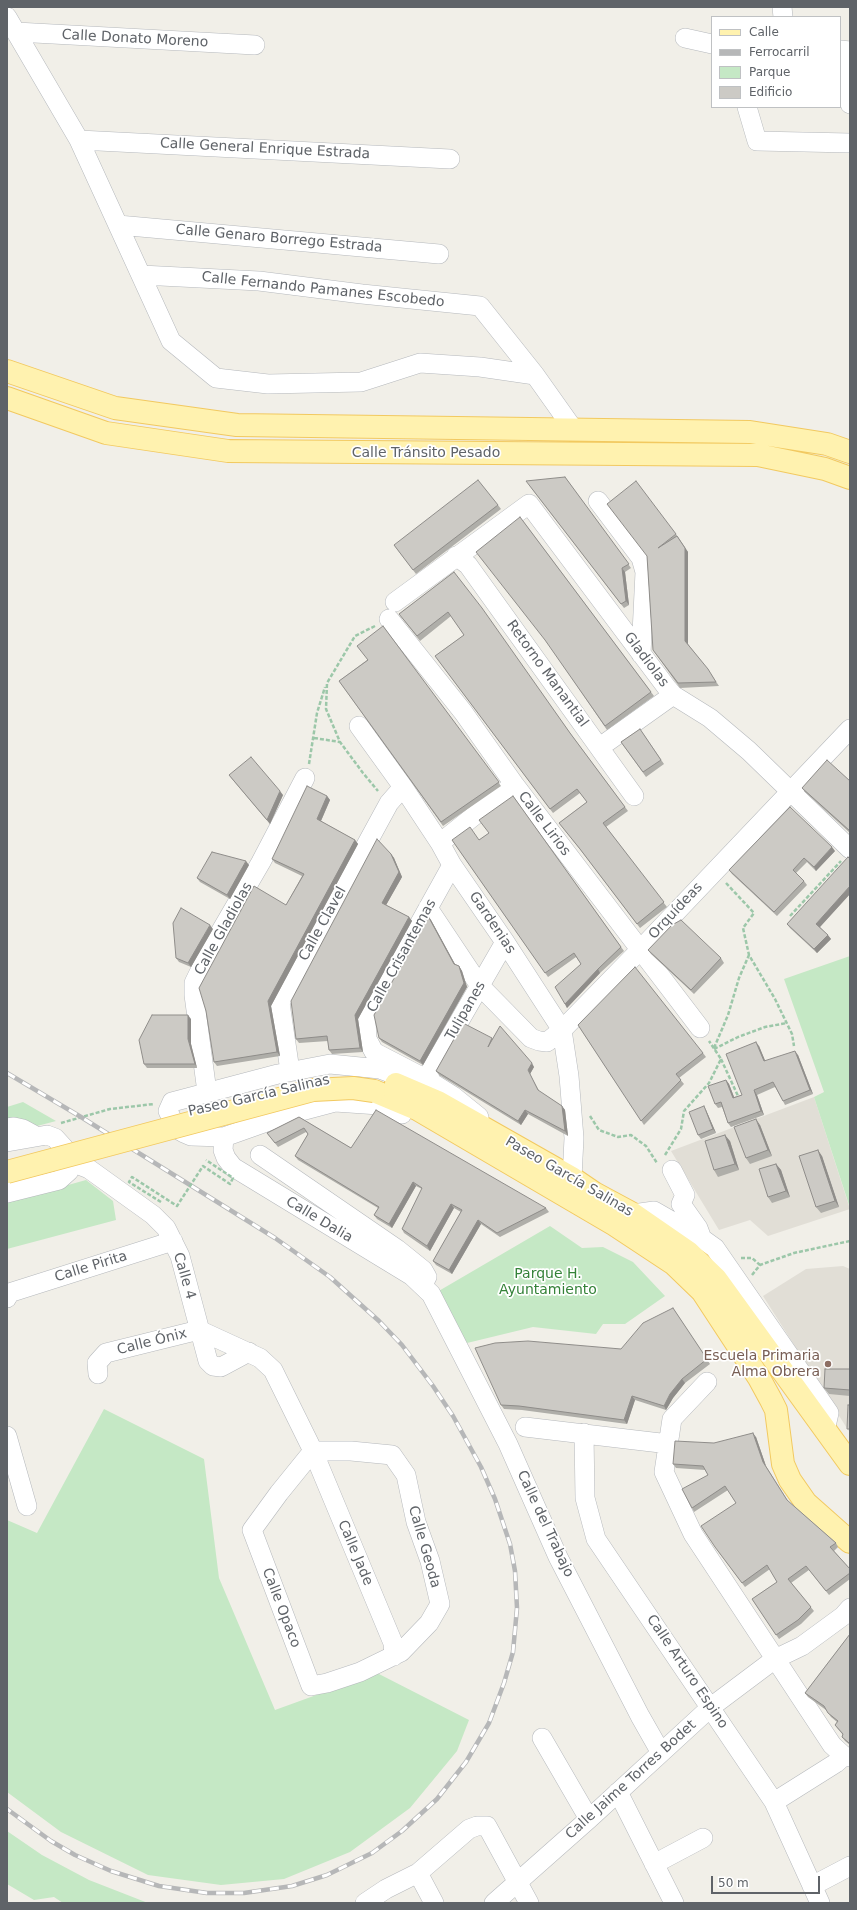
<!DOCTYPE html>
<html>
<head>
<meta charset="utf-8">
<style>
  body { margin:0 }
  #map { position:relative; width:857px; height:1910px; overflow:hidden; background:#f1efe8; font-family:"DejaVu Sans",sans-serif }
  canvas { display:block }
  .frame { position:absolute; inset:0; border:8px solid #5f6368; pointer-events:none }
  .legend { position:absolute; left:711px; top:16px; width:130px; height:92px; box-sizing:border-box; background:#fff; border:1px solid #bfc1c3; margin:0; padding:5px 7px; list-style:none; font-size:12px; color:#5f6368 }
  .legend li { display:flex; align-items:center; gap:8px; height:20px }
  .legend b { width:20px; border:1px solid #bfc1c3 }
  .scale { position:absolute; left:711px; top:1876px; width:109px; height:18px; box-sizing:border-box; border:2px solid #5f6368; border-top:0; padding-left:5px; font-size:12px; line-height:14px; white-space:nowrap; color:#5f6368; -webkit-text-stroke:3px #fff; paint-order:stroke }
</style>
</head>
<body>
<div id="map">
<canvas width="857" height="1910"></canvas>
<div class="frame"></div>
<ul class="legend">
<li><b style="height:5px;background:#fff2af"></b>Calle</li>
<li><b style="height:5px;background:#b6b7b8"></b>Ferrocarril</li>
<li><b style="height:11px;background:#c5e8c5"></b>Parque</li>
<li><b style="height:11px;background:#cccac5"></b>Edificio</li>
</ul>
<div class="scale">50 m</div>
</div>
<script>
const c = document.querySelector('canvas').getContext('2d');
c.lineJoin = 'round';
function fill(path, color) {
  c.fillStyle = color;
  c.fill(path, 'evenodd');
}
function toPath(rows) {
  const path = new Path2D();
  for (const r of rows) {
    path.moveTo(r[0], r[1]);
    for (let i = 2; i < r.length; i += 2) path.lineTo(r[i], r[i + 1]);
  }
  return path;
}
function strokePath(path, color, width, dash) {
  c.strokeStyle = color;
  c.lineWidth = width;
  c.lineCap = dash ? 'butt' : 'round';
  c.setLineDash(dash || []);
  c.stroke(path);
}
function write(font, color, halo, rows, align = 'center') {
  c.font = font + ' "DejaVu Sans",sans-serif';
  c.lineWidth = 3.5;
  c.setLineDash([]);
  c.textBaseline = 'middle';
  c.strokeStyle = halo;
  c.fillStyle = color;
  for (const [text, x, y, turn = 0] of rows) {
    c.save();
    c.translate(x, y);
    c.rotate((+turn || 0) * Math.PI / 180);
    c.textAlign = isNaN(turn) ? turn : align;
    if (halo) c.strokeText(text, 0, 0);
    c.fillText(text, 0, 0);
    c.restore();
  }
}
fill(toPath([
  [814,1097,850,1209,768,1236,750,1220,719,1230,671,1151],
  [843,1266,850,1269,850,1433,763,1296,806,1269]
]), '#e1ded6');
fill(toPath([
  [850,956,850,1208,814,1097,824,1092,784,979],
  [23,1102,56,1121,7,1134,7,1107],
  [86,1180,113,1201,116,1220,7,1249,7,1202],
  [550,1226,582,1248,603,1247,633,1262,665,1296,625,1324,603,1324,596,1334,533,1327,467,1343,437,1292],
  [104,1409,204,1459,219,1578,275,1710,377,1673,469,1720,457,1751,410,1808,350,1852,284,1879,221,1885,148,1875,61,1832,7,1792,7,1520,37,1533],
  [7,1831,42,1855,89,1880,148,1903,63,1903,54,1897,34,1900,7,1884]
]), '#c5e8c5');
const minor = toPath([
  [782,7,783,17],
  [7,17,79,140,171,341,216,378,268,384,361,382,420,363,480,367,535,375,574,430],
  [16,32,255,45],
  [685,38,712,44],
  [840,50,850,51],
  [840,63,850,104],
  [747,107,757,141,850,143],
  [79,140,450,159],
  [118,225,439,254],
  [141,275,259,281,362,294,480,306,535,375],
  [598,501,641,558,645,572,641,654],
  [456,556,468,565,634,796],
  [395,602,529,504,667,688,673,695,710,718,749,751,850,849],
  [389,619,463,712,514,784,700,1028],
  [359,726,403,787,440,843,452,865,505,942,562,1030,569,1076,574,1138,572,1178],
  [600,747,673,695],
  [440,843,514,784],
  [452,865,366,1020,367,1039,374,1052,426,1079,453,1096,479,1117],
  [428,908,480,986,531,1038,539,1041,547,1042,562,1030,639,951,850,729],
  [290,1071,280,1003,389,803,403,787],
  [426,1079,505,942],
  [207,1092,194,995,194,983,211,948,261,862,305,778],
  [402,1114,379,1105,335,1102,286,1115,224,1137,191,1136,184,1133,177,1129,168,1111,172,1102,278,1074,330,1064,380,1069,418,1083],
  [7,1128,14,1127,23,1129,34,1135],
  [224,1137,223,1150,226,1158,233,1167,412,1276,431,1294,508,1444,558,1557,640,1716,661,1753],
  [7,1142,47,1135,55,1138,65,1149,71,1162,69,1171,59,1180,7,1193],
  [260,1155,397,1249,423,1270,427,1277],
  [71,1162,89,1169,153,1215,166,1228,180,1256,208,1361,213,1366,221,1367,249,1352],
  [672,1170,685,1195,681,1204,698,1228,701,1236],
  [633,1214,654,1211,701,1238,715,1248,829,1413,825,1431],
  [7,1298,9,1293,173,1241],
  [98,1374,97,1363,106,1353,199,1330,260,1358,273,1370,313,1451,393,1643,394,1656],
  [707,1382,672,1419,664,1472,693,1534,832,1745,844,1756,850,1757],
  [525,1427,669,1444],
  [584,1433,585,1498,596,1539,774,1802,820,1903],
  [7,1436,27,1506],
  [313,1451,351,1451,392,1455,406,1475,416,1522,430,1561,440,1604,429,1623,401,1652,360,1672,327,1683,311,1686,252,1530,279,1493,313,1451],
  [542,1738,589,1819],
  [618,1792,674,1903],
  [774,1802,836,1763,844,1756],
  [654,1864,703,1838],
  [418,1873,434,1903],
  [812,1886,850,1866],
  [365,1903,386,1889,418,1873,469,1829,477,1826,487,1826,529,1903],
  [494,1903,589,1819,711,1707,775,1659,802,1646,843,1616,850,1608]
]);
const major = toPath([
  [7,371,115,408,237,425,750,432,827,444,850,452],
  [7,398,106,433,228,451,758,455,825,469,850,478],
  [396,1084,438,1102,572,1178,594,1193,633,1214,688,1252,716,1279,850,1464],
  [374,1091,417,1109,615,1225,674,1264,702,1291,759,1378,771,1400,776,1410,783,1464,790,1480,806,1503,850,1542]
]);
strokePath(minor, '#b5b8bc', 20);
strokePath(major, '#f2c960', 24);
strokePath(toPath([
  [375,626,355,636,327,683,326,709,340,742,363,773,378,791],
  [314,738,340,742],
  [309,764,317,713,325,687],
  [726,883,754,913,743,928,749,955,775,999,792,1034,794,1046],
  [790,916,841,861],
  [714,1048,728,1015,739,978,749,955],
  [714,1049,738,1037,765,1027,787,1023],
  [721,1059,738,1096],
  [590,1116,599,1130,618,1137,631,1135,646,1146,657,1163],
  [61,1123,110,1109,154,1104],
  [665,1155,681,1129,684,1111,709,1083,721,1059,709,1041],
  [741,1258,752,1258,760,1265],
  [752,1275,760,1265,794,1253,850,1241]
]), '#9cc7a9', 2.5, [4, 2]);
strokePath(minor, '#fff', 19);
strokePath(major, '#fff2af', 22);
const rail = toPath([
  [7,1073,81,1117,275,1238,330,1277,379,1321,402,1345,433,1386,453,1416,481,1467,495,1499,510,1544,515,1571,517,1608,513,1652,504,1683,489,1723,466,1762,437,1799,402,1831,372,1853,327,1875,292,1886,244,1893,207,1893,159,1886,111,1871,75,1855,51,1841,7,1809]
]);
strokePath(rail, '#b6b7b8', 4.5);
strokePath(rail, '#fff', 3, [9]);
const majorBridge = toPath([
  [7,1172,313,1090,353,1088,374,1091]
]);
strokePath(majorBridge, '#f2c960', 24, []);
strokePath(toPath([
  [161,1202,129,1182,132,1177,177,1206,203,1166,230,1184,233,1178,206,1160]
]), '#9cc7a9', 2.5, [4, 2]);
strokePath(majorBridge, '#fff2af', 22);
fill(toPath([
  [565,477,631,568,625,572,629,605,624,608,529,485],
  [498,505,501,509,416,574,394,545],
  [520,517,654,696,607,730,548,643],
  [676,534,688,552,688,644,711,674,719,686,680,688,653,650,647,556],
  [454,572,570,733,628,811,606,827,667,907,640,928,583,853,559,823,587,802,580,793,553,813,435,656,464,635,451,616,420,641,399,614],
  [383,626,501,786,443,826,339,681,367,660],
  [640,729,664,764,646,777,621,742],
  [229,775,283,795,270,824,232,779],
  [850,781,850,833,805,792,802,788],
  [327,796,330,800,321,821,355,840,358,844,271,1006,280,1056,217,1066,214,1062,286,905,302,876,275,863,272,859],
  [513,796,624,951,600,973,567,1008,565,1004,581,964,576,957,548,977,452,840,479,840,489,833],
  [835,851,816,871,807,862,796,873,804,881,807,885,777,916,732,874,729,870],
  [391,854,394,858,402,877,386,905,409,917,412,921,358,1019,363,1052,332,1054,329,1050,328,1041,299,1043,296,1039],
  [850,859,850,894,820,927,831,939,817,953,790,928,787,924],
  [249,865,230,899,200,882,197,878],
  [428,916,431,920,455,964,459,966,462,971,467,987,423,1065,382,1042,379,1038],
  [213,929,191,967,179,962,176,958],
  [648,950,721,958,724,963,694,994,651,954],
  [191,1019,191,1044,197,1068,147,1068,144,1064],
  [578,1025,703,1053,706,1057,679,1078,684,1084,644,1125],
  [492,1038,534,1067,530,1074,539,1091,562,1106,565,1110,568,1136,528,1114,521,1125,439,1075,436,1071],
  [759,1046,765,1061,798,1055,813,1094,785,1105,783,1101,775,1087,757,1095,764,1115,731,1127,728,1123,722,1107,718,1108,715,1104,726,1080,729,1084,734,1097,742,1095],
  [706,1110,716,1133,701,1139,698,1135],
  [299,1117,351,1148,546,1208,549,1212,500,1237,481,1224,452,1274,436,1265,433,1261,461,1212,454,1208,430,1251,404,1233,402,1229,422,1189,416,1186,392,1228,377,1219,374,1215,378,1208,298,1160,295,1156,308,1134,306,1132,278,1147,267,1133],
  [760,1125,772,1156,750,1164,746,1158],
  [730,1141,739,1170,718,1177,714,1170],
  [822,1156,839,1207,821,1213,816,1207],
  [776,1164,781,1170,790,1197,772,1203,768,1197],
  [673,1308,710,1364,685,1383,673,1398,666,1410,635,1400,627,1424,522,1410,504,1409,501,1405,621,1349],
  [850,1369,850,1396,829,1394,824,1388],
  [756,1437,766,1466,788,1501,836,1543,838,1547,834,1551,850,1569,850,1579,829,1595,809,1570,791,1583,814,1611,801,1624,779,1639,752,1599,777,1582,770,1569,745,1587,718,1551,736,1503,728,1490,694,1512,692,1508,708,1475,705,1470,676,1468,673,1464,714,1443],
  [850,1634,850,1745,845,1741,842,1737,843,1735,838,1729,835,1725,837,1722,831,1717,826,1710,808,1697,805,1693]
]), '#afaea9');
fill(toPath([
  [677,536,688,552,688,645,685,641],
  [622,568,625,572,629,605,626,601],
  [280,791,283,795,270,824,267,820],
  [327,796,330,800,320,823,317,819],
  [355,840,358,844,271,1006,280,1056,277,1052,268,1001],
  [832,847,835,851,816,871,814,867],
  [391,854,394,858,402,877,385,907,382,903],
  [246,861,249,865,230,899,227,895],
  [850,886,850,894,819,928,816,924],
  [428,916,431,920,457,968,454,964],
  [409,917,412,921,358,1019,363,1052,360,1048,355,1015],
  [210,925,213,929,191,967,188,963],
  [828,935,831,939,817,953,814,949],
  [459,966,462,971,467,987,423,1065,420,1061],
  [598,969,600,973,567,1008,565,1004],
  [188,1015,191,1019,191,1044,197,1068,195,1064,188,1039],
  [756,1042,759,1046,767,1065,764,1061],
  [795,1051,798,1055,813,1094,810,1090],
  [532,1063,534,1067,530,1074,541,1095,538,1090,528,1070],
  [726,1080,729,1084,736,1102,733,1098],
  [754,1090,757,1095,764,1115,761,1111],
  [562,1106,565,1110,568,1136,565,1131],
  [704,1106,706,1110,716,1133,713,1129],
  [525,1110,528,1114,521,1125,518,1121],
  [756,1119,760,1125,772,1156,768,1150],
  [725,1135,730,1141,739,1170,735,1164],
  [818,1150,822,1156,839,1207,835,1201],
  [776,1164,781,1170,790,1197,786,1191],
  [413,1182,416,1186,392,1228,389,1224],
  [451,1204,454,1208,430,1251,427,1246],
  [478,1220,481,1224,452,1274,449,1270],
  [682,1379,685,1383,673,1398,666,1410,664,1406,670,1394],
  [632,1396,635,1400,627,1424,624,1420],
  [753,1433,756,1437,766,1466,763,1462]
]), '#8f8d8a');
const building = toPath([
  [565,477,629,564,622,568,626,601,621,604,526,481,565,477],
  [478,480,498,505,413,570,394,545,478,480],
  [636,481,676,534,658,548,677,536,685,548,685,641,708,669,716,682,678,683,653,650,647,556,607,504,636,481],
  [520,517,651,692,605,726,545,640,476,552,520,517],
  [454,572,482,608,570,733,625,807,603,823,664,902,637,924,580,849,559,823,587,802,577,789,550,809,435,656,464,635,448,612,417,636,399,614,454,572],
  [383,626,499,782,441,822,339,681,368,660,357,646,383,626],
  [640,729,661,760,643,772,621,742,640,729],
  [251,757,280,791,267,820,229,775,251,757],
  [827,760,850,781,850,831,802,788,827,760],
  [307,786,327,796,317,819,355,840,268,1001,277,1052,214,1062,206,1011,199,988,254,886,286,905,304,874,272,859,307,786],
  [513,796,621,947,598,969,565,1004,555,987,581,964,574,953,545,973,452,840,470,827,479,840,489,833,479,820,513,796],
  [790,807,832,847,814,867,804,858,793,870,804,881,774,912,729,870,790,807],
  [377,839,391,854,399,872,382,903,409,917,355,1015,360,1048,329,1050,327,1036,296,1039,291,1001,377,839],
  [212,852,246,861,227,895,197,878,212,852],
  [848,857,850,859,850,886,816,924,828,935,814,949,787,924,848,857],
  [181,908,210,925,188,963,176,958,173,923,181,908],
  [428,916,454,964,459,966,464,983,420,1061,379,1038,374,1015,428,916],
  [681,920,721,958,691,990,648,950,672,925,681,920],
  [635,967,703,1053,676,1074,681,1080,641,1121,578,1025,635,967],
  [152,1015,188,1015,188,1039,195,1064,144,1064,139,1040,152,1015],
  [463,1023,492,1038,488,1047,500,1026,532,1063,528,1070,538,1090,562,1106,565,1131,525,1110,518,1121,436,1071,463,1023],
  [756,1042,764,1061,795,1051,810,1090,783,1101,773,1082,754,1090,761,1111,728,1123,721,1102,715,1104,708,1086,726,1080,733,1098,742,1095,726,1054,756,1042],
  [704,1106,713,1129,698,1135,689,1112,704,1106],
  [376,1110,546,1208,497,1233,478,1220,449,1270,433,1261,462,1210,451,1204,427,1246,402,1229,422,1188,413,1182,389,1224,374,1215,379,1207,295,1156,308,1134,304,1128,275,1143,267,1133,299,1117,351,1148,376,1110],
  [756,1119,768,1150,746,1158,734,1127,756,1119],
  [725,1135,735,1164,714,1170,705,1141,725,1135],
  [818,1150,835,1201,816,1207,799,1156,818,1150],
  [776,1164,786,1191,768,1197,759,1169,776,1164],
  [673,1308,707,1359,682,1379,670,1394,664,1406,632,1396,624,1420,519,1406,501,1405,475,1348,495,1343,528,1341,621,1349,643,1323,673,1308],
  [825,1369,850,1369,850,1390,824,1388,825,1369],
  [848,1405,850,1405,850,1429,847,1429,848,1405],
  [753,1433,763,1462,787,1500,836,1543,830,1547,850,1569,850,1573,826,1591,806,1566,788,1579,811,1607,798,1620,776,1635,752,1599,777,1582,767,1565,742,1583,715,1547,701,1526,736,1503,725,1486,692,1508,682,1489,708,1475,703,1466,673,1464,675,1441,714,1443,753,1433],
  [850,1634,850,1742,849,1743,842,1737,843,1734,835,1725,838,1721,828,1713,824,1706,805,1693,850,1634]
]);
fill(building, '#cccac5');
strokePath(building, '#8f8d8a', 1);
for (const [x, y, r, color] of [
  [828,1364,4,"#8d6e63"]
]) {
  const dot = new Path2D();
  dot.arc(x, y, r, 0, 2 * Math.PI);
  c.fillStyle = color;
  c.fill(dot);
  strokePath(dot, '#fff', 1.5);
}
write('14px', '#5f6368', '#fff', [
  ["Calle Donato Moreno",135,39,3],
  ["Calle General Enrique Estrada",265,149,3],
  ["Calle Genaro Borrego Estrada",279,239,5],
  ["Calle Fernando Pamanes Escobedo",323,290,6],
  ["Calle Tránsito Pesado",426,453],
  ["Gladiolas",646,660,53],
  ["Retorno Manantial",547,674,54],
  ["Calle Lirios",544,824,53],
  ["Orquídeas",676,911,-47],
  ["Gardenias",492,923,56],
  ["Calle Clavel",323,924,-61],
  ["Calle Gladiolas",224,929,-61],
  ["Calle Crisantemas",402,956,-61],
  ["Tulipanes",466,1011,-60],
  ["Paseo García Salinas",259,1096,-13],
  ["Paseo García Salinas",569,1177,30],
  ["Calle Dalia",319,1220,31],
  ["Calle Pirita",91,1267,-17],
  ["Calle 4",184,1276,74],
  ["Calle Ónix",152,1342,-14],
  ["Calle del Trabajo",545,1524,65],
  ["Calle Geoda",424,1547,74],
  ["Calle Jade",355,1553,67],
  ["Calle Opaco",281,1608,69],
  ["Calle Arturo Espino",687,1672,56],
  ["Calle Jaime Torres Bodet",631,1780,-42]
]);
write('14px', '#348238', '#fff', [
  ["Parque H.",548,1274],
  ["Ayuntamiento",548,1290]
]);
write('14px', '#785e54', '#fff', [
  ["Escuela Primaria",820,1356],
  ["Alma Obrera",820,1372]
], 'right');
</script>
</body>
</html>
